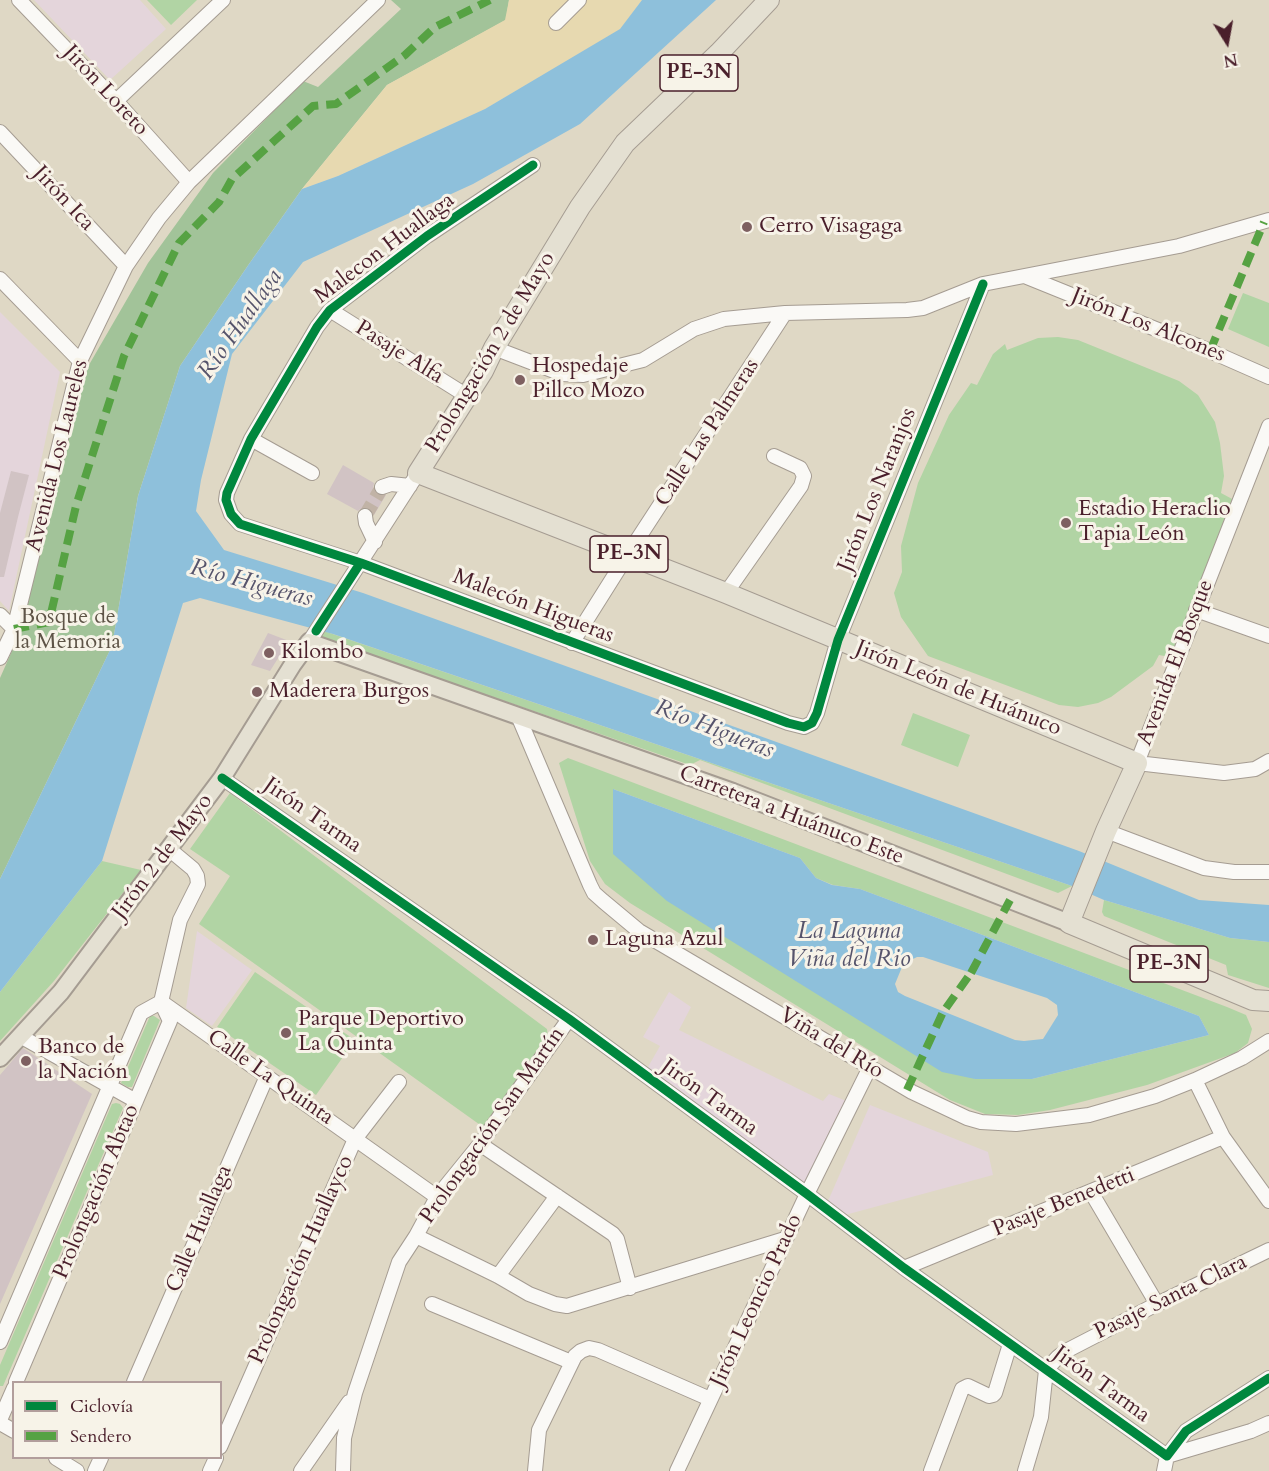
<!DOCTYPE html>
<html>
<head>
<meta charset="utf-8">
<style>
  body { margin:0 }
  #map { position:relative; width:1269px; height:1471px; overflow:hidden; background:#dfd8c5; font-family:Cardo,serif }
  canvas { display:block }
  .legend { position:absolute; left:12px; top:1381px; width:210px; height:78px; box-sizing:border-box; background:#f7f3e8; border:2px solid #b29e9c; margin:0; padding:8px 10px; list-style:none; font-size:18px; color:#4a1f2b }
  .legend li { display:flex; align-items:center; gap:12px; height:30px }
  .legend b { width:30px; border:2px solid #b29e9c }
  .north { position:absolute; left:1197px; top:12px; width:60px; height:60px; -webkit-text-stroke:4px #f7f3e8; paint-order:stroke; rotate:169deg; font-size:16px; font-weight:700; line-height:24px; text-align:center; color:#4a1f2b }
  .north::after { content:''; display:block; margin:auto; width:21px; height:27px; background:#4a1f2b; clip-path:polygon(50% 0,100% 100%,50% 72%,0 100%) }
</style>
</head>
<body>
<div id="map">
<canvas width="1269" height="1471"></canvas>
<ul class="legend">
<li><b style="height:8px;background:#00873e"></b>Ciclovía</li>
<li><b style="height:8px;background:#56a243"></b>Sendero</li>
</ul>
<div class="north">N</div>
</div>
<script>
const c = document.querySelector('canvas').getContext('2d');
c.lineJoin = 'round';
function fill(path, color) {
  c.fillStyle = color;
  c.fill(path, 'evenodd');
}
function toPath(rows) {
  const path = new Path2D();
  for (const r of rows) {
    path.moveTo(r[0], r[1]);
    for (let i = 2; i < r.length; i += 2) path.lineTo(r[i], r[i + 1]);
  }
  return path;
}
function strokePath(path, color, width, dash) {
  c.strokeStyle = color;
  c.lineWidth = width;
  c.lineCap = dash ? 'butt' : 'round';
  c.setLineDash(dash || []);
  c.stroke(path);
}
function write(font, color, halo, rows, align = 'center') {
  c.font = font + ' Cardo,serif';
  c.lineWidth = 6;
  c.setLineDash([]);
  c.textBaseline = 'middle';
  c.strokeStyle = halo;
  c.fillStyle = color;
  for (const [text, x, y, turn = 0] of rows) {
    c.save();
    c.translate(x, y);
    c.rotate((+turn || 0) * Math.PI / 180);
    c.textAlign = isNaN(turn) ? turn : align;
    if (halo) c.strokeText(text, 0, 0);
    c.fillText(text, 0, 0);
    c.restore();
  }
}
fill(toPath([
  [34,0,140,0,166,29,110,80],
  [0,312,60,372,9,611,0,601],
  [197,931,252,970,212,1026,186,1008],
  [669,992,691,1007,679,1030,823,1101,829,1094,849,1102,805,1185,648,1067,660,1046,643,1037],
  [870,1105,988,1152,993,1175,845,1215,829,1205,828,1201]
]), '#e4d5db');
fill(toPath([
  [147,0,197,0,171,25],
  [1243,293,1269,303,1269,347,1228,329],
  [1058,337,1078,340,1179,381,1198,395,1215,422,1220,443,1224,476,1221,493,1234,500,1191,609,1170,657,1159,655,1153,666,1111,697,1098,703,1078,707,1059,705,928,656,901,617,894,593,902,572,901,546,918,483,949,415,971,383,977,385,993,354,1005,344,1007,350,1038,338],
  [318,629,1072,886,1058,893,700,760,690,765,319,637],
  [913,713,970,735,958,767,901,745],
  [568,758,1227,1007,1246,1015,1252,1029,1248,1043,1235,1053,1147,1085,1050,1110,1018,1115,985,1114,950,1100,630,903,605,884,590,861,559,763],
  [613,789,800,858,816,878,833,885,860,889,1199,1016,1209,1035,1032,1079,975,1079],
  [230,793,547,1029,548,1037,483,1127,199,924,230,876,190,849],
  [102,861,141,870,54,981,0,1041,0,992],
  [1104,900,1230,938,1269,942,1269,988,1228,975,1226,965,1104,916,1102,912],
  [255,972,355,1040,316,1095,217,1027],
  [150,1016,154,1016,160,1020,132,1087,128,1087,121,1083],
  [116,1103,120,1104,123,1108,3,1386,0,1386,0,1365,112,1104]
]), '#b1d4a4');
fill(toPath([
  [391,0,509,0,506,20,387,85,302,189,249,264,180,366,138,496,112,646,0,879,0,678,20,633,86,370,148,263,213,173,303,81,318,87,401,9]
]), '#a2c399');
fill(toPath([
  [509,0,642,0,621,29,485,109,338,176,302,189,387,85,505,20]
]), '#e7d9b0');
fill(toPath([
  [642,0,716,0,580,124,473,184,303,262,232,354,201,480,196,511,224,550,363,593,1079,851,1199,900,1269,905,1269,942,1230,938,1104,900,1072,886,333,634,200,598,183,603,102,861,0,992,0,879,112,646,138,496,180,366,249,264,302,189,338,176,485,109,620,29],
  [613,789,800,858,816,878,832,885,860,889,1199,1016,1209,1035,1032,1079,975,1079,942,1072,667,901,613,854],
  [917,957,923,957,1047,998,1057,1005,1058,1015,1043,1039,1024,1041,1015,1040,905,996,898,992,895,984,902,967,909,961]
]), '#8ec0db');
fill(toPath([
  [343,465,374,483,373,489,377,494,381,496,386,495,374,515,372,511,369,508,363,507,358,511,327,494],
  [11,471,29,475,18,517,4,577,0,577,0,513],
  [268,633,289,641,270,671,251,665],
  [23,1048,92,1094,0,1304,0,1075]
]), '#d1c3c4');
strokePath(toPath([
  [365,516,382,487]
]), '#c1b3a6', 14, [14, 7]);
const minor = toPath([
  [19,0,116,101,189,182],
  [556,23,579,0],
  [116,101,223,0],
  [0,132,126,266],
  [533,165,427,236,330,310,317,327,251,439,227,493,226,500,231,514,240,524,361,563,788,723,804,727,812,723,817,713,838,640,983,284],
  [1027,277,1210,351,1269,377],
  [0,279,80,361],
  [330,310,467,396],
  [494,348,562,374,583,375,643,360,694,329,724,319,785,313,907,310,923,308,983,284,1179,246,1269,220],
  [1269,426,1137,763,1224,773,1255,769,1269,761],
  [251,439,312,473],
  [382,487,391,484,410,486],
  [365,516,366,523,375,542],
  [726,593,801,486,804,476,800,468,774,456],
  [1196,610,1269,636],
  [0,615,14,629],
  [309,642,418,473],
  [572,643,628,554,785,313],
  [0,658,14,629,80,361,126,266,159,218,189,182,378,0],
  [519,718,590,885,594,893,603,901,639,931,912,1092,967,1118,981,1122,1016,1124,1089,1115,1155,1096,1195,1080,1242,1058,1269,1041],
  [222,778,569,1019,807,1194,904,1268,1167,1456,1186,1431,1269,1378],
  [1106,831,1204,868,1234,872,1269,872],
  [163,1003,437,1197],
  [20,1036,136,1101],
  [1195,1080,1223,1137,1269,1201],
  [480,1144,613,1234,617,1239,630,1288],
  [1091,1192,1157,1304],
  [416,1236,498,1276,529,1294,555,1304,567,1306,785,1239],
  [904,1268,1223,1137],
  [498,1276,557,1196],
  [432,1304,571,1362],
  [0,1342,141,1013,161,1002],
  [16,1382,170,1021,161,1002,180,920,198,884,197,876,193,869,169,849],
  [134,1382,267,1076],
  [0,1420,14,1388],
  [0,1423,14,1431],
  [220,1447,355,1139,399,1082],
  [56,1458,77,1471],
  [95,1471,101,1458],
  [210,1471,216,1458],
  [301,1471,349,1402],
  [343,1471,344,1438,355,1393,399,1262,416,1236,437,1197,480,1144,569,1019],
  [535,1471,539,1430,575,1356,581,1351,589,1348,598,1350,710,1399],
  [677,1471,807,1194,870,1067],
  [931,1471,962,1389,968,1386,989,1396,993,1395,995,1393,1010,1344],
  [1025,1471,1041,1417,1046,1370,1058,1357,1066,1351,1157,1304,1269,1250],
  [1164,1471,1167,1456,1251,1431,1269,1423]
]);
const major = toPath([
  [0,1058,61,992,222,778,293,664,309,642,733,792,1069,923]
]);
const highway = toPath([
  [769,0,719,53,625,143,580,207,494,348,483,371,418,473,726,593,1137,763,1106,831,1069,923,1253,1000,1269,1001]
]);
strokePath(minor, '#a59c92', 16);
strokePath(major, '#a59c92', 20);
strokePath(highway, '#a59c92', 22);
strokePath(minor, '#faf9f6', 14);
strokePath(major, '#e4e0d2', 16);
strokePath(highway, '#e4e0d2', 20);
strokePath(toPath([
  [1210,351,1264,222],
  [14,629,49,622,76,506,124,356,179,243,219,202,232,179,313,106,336,104,405,55,435,27,490,0],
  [971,973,1010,900],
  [946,1008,968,977],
  [907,1090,943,1012]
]), '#56a243', 8, [15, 8]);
strokePath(toPath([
  [533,165,427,236,330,310,317,327,251,439,227,493,226,500,231,514,240,524,361,563,788,723,804,727,812,723,817,713,838,640,983,284],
  [316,631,359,565],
  [222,778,569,1019,807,1194,904,1268,1167,1456,1186,1431,1269,1378]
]), '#00873e', 9);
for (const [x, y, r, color] of [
  [747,227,6,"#7e6061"],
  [520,380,6,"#7e6061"],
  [1066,523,6,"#7e6061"],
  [269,653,6,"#7e6061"],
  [257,692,6,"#7e6061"],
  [593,940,6,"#7e6061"],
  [286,1033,6,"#7e6061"],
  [26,1061,6,"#7e6061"]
]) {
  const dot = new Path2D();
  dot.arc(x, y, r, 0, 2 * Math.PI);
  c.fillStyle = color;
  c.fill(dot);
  strokePath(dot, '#f7f3e8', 2);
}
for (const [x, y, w] of [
  [699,73,78],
  [629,554,78],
  [1169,964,78]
]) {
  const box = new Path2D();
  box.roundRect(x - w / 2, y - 18, w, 36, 4.5);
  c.fillStyle = '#f7f3e8';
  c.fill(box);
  strokePath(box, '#4a1f2b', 1.5);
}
write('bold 21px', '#4a1f2b', null, [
  ["PE-3N",699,73],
  ["PE-3N",629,554],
  ["PE-3N",1169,964]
]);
write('22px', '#4a1f2b', '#f7f3e8', [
  ["Jirón Loreto",105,91,47],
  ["Jirón Ica",63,199,47],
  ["Malecon Huallaga",385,249,-37],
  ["Jirón Los Alcones",1148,326,22],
  ["Pasaje Alfa",399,353,32],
  ["Prolongación 2 de Mayo",491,353,-59],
  ["Calle Las Palmeras",708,433,-57],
  ["Avenida Los Laureles",58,456,-76],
  ["Jirón Los Naranjos",878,490,-68],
  ["Malecón Higueras",533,607,21],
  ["Avenida El Bosque",1176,663,-69],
  ["Jirón León de Huánuco",958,689,22],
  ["Jirón Tarma",312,816,35],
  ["Carretera a Huánuco Este",791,816,21],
  ["Jirón 2 de Mayo",163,857,-53],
  ["Viña del Río",831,1044,31],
  ["Calle La Quinta",270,1078,35],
  ["Jirón Tarma",709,1098,36],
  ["Prolongación San Martín",493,1126,-55],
  ["Prolongación Abtao",97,1192,-67],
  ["Pasaje Benedetti",1064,1203,-22],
  ["Calle Huallaga",200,1229,-67],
  ["Prolongación Huallayco",302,1260,-66],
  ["Pasaje Santa Clara",1171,1298,-26],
  ["Jirón Leoncio Prado",757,1301,-65],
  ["Jirón Tarma",1101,1385,36]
]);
write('22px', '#4a1f2b', '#f7f3e8', [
  ["Cerro Visagaga",759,227],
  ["Hospedaje",532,367],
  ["Pillco Mozo",532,392],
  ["Estadio Heraclio",1078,510],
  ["Tapia León",1078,535],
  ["Kilombo",281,653],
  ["Maderera Burgos",269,692],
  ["Laguna Azul",605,940],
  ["Parque Deportivo",298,1020],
  ["La Quinta",298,1045],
  ["Banco de",38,1048],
  ["la Nación",38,1073]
], 'left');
write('22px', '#5e5447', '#f7f3e8', [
  ["Bosque de",68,618],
  ["la Memoria",68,643]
]);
write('italic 24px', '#56546c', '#f7f3e8', [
  ["Río Huallaga",241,325,-55],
  ["Río Higueras",251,584,15],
  ["Río Higueras",714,730,21],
  ["La Laguna",849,932],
  ["Viña del Rio",849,960]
]);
</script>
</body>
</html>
